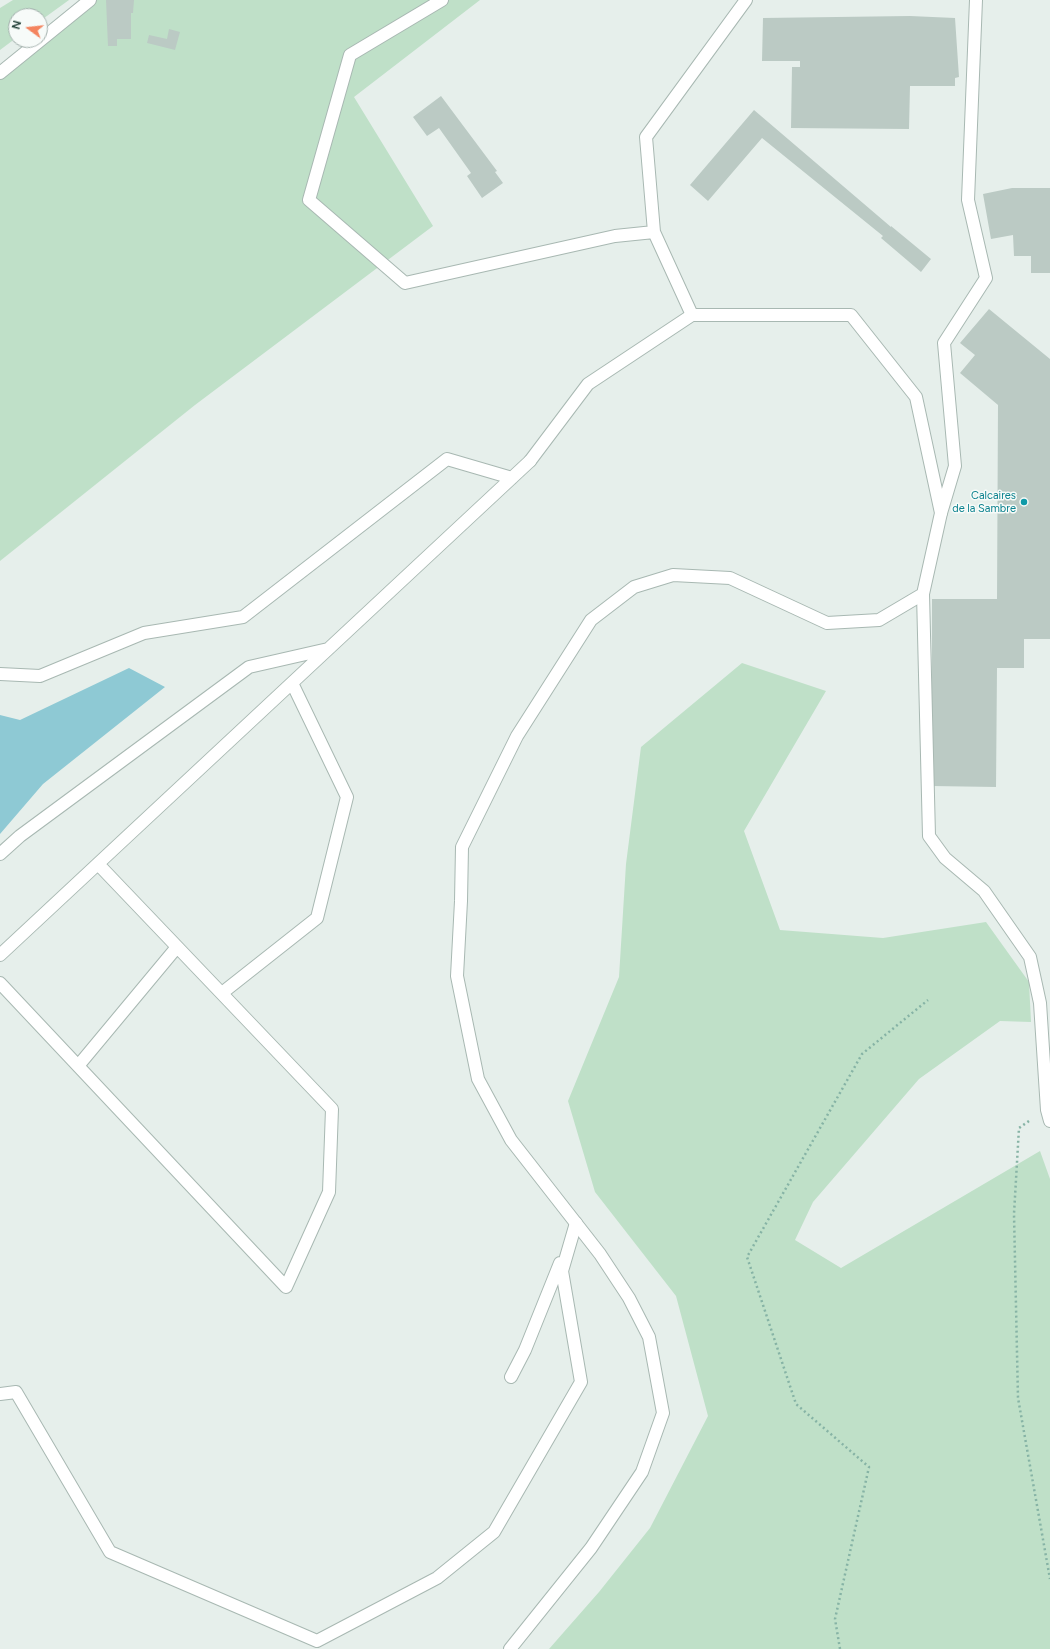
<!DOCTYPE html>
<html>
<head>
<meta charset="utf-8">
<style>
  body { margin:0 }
  #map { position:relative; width:1050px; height:1649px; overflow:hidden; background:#e6efeb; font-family:Figtree,sans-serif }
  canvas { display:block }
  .north { position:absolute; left:8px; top:8px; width:40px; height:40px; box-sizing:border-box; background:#f7fbf9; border:1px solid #a3b1ad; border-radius:50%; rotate:285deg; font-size:11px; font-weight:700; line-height:16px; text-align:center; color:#24423a }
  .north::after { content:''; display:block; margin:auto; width:14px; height:18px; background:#f4845f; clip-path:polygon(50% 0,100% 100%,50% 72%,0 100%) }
</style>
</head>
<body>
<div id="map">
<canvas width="1050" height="1649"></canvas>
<div class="north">N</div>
</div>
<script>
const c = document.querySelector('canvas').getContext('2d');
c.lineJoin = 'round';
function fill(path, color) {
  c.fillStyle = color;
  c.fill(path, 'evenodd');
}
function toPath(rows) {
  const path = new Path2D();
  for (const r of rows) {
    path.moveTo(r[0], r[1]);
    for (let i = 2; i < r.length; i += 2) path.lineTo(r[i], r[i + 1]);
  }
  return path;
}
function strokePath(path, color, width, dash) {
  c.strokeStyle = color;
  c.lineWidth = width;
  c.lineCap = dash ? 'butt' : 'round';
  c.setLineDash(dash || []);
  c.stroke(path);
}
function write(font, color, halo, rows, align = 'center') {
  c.font = font + ' Figtree,sans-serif';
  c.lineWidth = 3;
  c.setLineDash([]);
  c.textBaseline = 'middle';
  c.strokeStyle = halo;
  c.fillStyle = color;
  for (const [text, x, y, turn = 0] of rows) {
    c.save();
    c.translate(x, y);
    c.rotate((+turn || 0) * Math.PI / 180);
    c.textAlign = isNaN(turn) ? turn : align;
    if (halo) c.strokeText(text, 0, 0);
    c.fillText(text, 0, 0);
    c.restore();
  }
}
fill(toPath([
  [13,0,69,0,40,21,40,16,16,16,16,38,0,50,0,8],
  [81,0,480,0,354,97,433,226,195,405,0,561,0,80],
  [742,663,826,691,744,831,780,930,883,938,986,922,1029,982,1031,1022,1000,1021,919,1079,813,1202,795,1240,841,1268,1040,1151,1050,1179,1050,1649,549,1649,599,1592,650,1528,708,1416,676,1296,595,1192,568,1101,619,977,626,864,641,747]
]), '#bfe0c8');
fill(toPath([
  [129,668,165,687,43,784,0,834,0,715,20,720]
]), '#8ec9d4');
fill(toPath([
  [106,0,134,0,133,13,131,13,131,39,117,39,117,46,108,46],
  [910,16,955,18,959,77,955,78,955,86,910,86,909,129,791,128,792,67,800,67,800,61,762,61,763,18],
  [169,29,180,32,175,50,147,43,149,35,167,39],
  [441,96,497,171,495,172,503,183,482,198,467,176,471,173,439,128,427,136,413,117],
  [754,110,891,227,891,226,931,259,921,272,881,238,883,236,762,138,708,201,690,185],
  [1012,188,1050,188,1050,273,1031,273,1031,256,1014,256,1013,235,991,239,983,194],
  [989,309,1050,359,1050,639,1024,639,1024,668,997,668,996,787,932,786,932,599,997,599,998,405,960,373,975,355,960,343]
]), '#bbcac4');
const lane = toPath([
  [442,0,350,55,309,200,405,283,615,236,654,232],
  [0,73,90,0],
  [692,315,654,232,646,137,746,0],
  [941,513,955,466,944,343,986,278,968,200,976,0],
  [923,594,929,836,945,858,984,891,1030,957,1040,1003,1047,1110,1050,1121],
  [0,674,40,676,144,633,243,617,447,459,512,478],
  [0,854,20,836,249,667,328,649],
  [0,955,530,461],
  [0,983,286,1287,329,1192,332,1109,98,864],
  [222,993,317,918,347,797,292,683],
  [78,1066,177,947],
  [511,1377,525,1350,560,1263],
  [0,1394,16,1392,110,1552,317,1641,437,1578,494,1532,581,1382,562,1271,576,1223]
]);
const street = toPath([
  [510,1649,591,1548,642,1472,663,1413,649,1337,629,1298,600,1254,511,1140,478,1079,457,976,461,901,462,847,517,736,591,620,634,587,673,575,730,578,827,623,879,620,923,594,941,513,916,397,851,315,692,315,588,384,530,461]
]);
strokePath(lane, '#a8b8b2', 14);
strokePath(street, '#a8b8b2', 14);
strokePath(toPath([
  [1029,1121,1019,1128,1014,1214,1018,1398,1050,1579],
  [840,1649,835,1619,869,1467,796,1404,747,1257,862,1054,928,1000]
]), '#86b3a5', 2.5, [2, 3]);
strokePath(lane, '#fff', 12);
strokePath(street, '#fff', 12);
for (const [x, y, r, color] of [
  [1024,502,4,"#0f9aa8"]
]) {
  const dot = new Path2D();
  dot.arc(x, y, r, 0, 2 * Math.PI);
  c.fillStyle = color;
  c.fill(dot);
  strokePath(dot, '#f7fbf9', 1.5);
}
write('11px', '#0d838f', '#f7fbf9', [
  ["Calcaires",1016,496],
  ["de la Sambre",1016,509]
], 'right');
</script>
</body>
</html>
